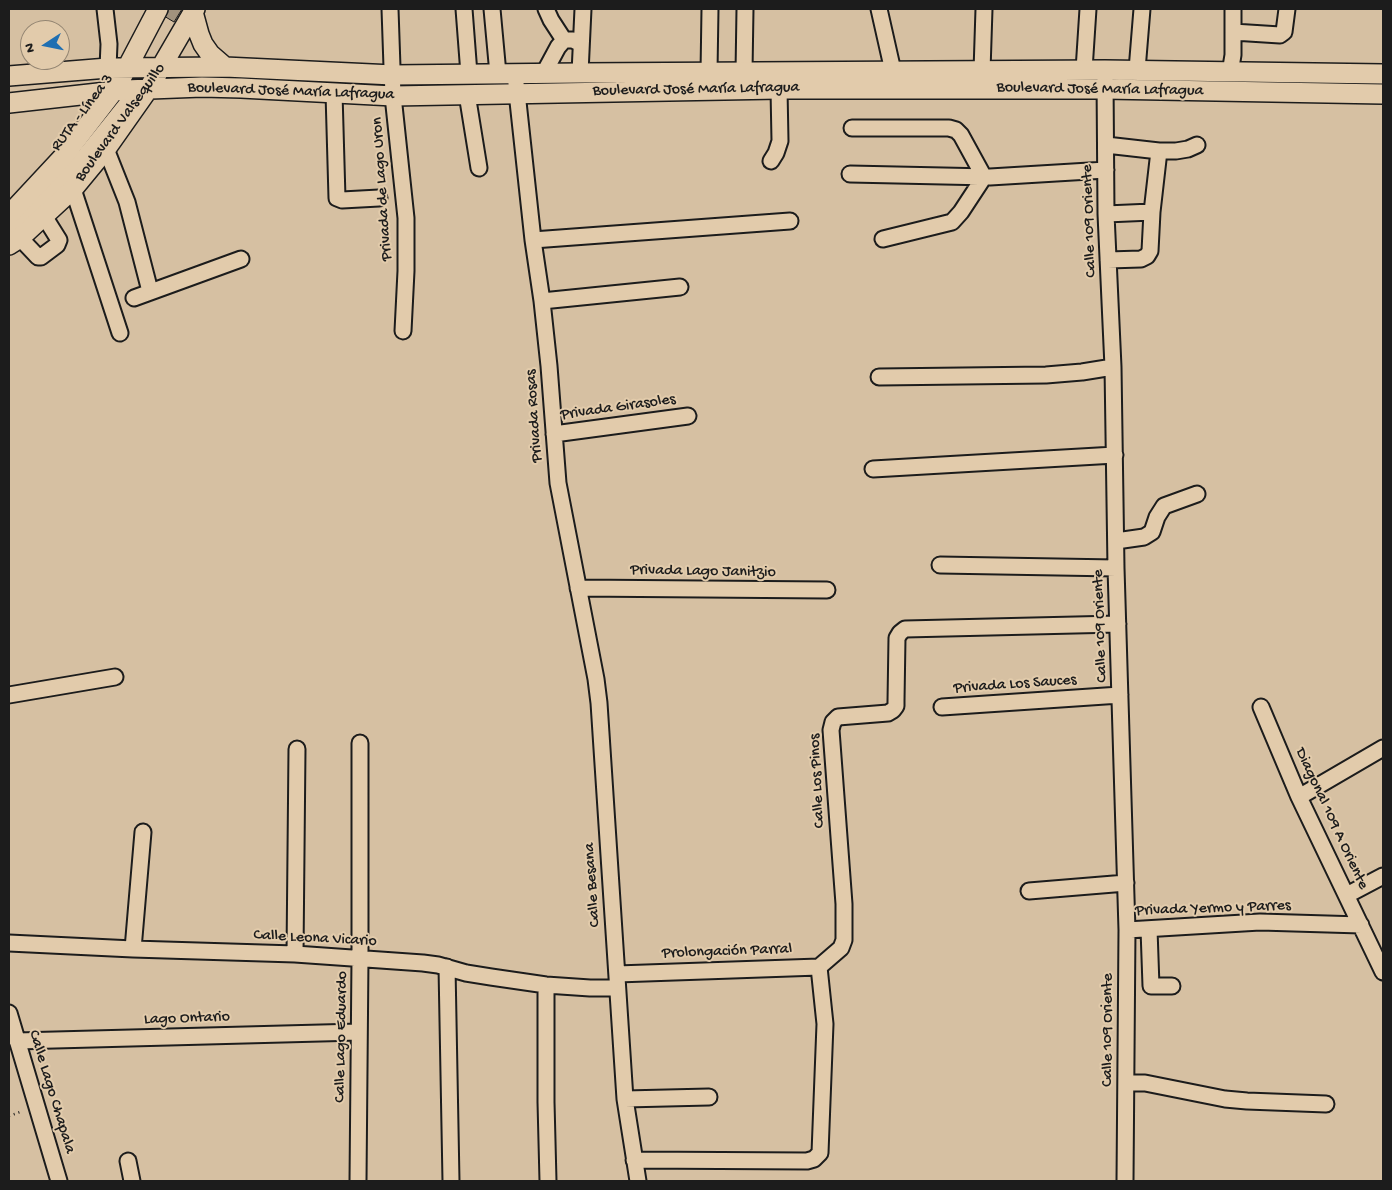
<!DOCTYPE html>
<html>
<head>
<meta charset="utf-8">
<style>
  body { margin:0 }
  #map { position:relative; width:1392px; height:1190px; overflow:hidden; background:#d6c0a2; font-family:"Gochi Hand",sans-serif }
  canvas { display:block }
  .frame { position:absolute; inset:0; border:10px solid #1c1c1c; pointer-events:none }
  .north { position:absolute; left:20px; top:20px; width:50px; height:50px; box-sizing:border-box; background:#e2cbab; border:1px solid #938572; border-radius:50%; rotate:259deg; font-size:14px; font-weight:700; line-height:20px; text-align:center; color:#1c1c1c }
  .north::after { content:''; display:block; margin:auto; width:18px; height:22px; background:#1f6fb2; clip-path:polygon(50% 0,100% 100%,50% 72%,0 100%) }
</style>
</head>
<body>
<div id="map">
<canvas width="1392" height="1190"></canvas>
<div class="frame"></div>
<div class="north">N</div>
</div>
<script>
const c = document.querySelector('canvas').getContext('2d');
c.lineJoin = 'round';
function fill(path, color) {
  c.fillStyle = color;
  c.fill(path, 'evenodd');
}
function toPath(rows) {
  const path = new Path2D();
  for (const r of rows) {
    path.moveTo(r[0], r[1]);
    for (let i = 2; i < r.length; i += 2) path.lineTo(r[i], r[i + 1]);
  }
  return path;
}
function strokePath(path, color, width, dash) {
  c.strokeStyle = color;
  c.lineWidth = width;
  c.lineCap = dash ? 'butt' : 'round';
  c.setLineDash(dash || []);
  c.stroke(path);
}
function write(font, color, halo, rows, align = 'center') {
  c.font = font + ' "Gochi Hand",sans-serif';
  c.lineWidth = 4;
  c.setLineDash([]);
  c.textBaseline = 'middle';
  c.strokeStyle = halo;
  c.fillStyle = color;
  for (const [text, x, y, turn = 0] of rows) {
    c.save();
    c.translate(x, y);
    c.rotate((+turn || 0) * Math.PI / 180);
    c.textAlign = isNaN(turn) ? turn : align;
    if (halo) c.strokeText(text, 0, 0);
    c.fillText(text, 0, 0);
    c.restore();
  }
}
const building = toPath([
  [168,9,182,9,174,22,164,16,168,9]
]);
fill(building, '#a1927d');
strokePath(building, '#1c1c1c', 1);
const minor = toPath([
  [105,9,109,44,108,68],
  [390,9,393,96,406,218,406,271,403,331],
  [464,9,469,74],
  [492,9,498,74],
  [546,9,551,20,564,40],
  [879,9,893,71],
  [1233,32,1280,35,1284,32,1287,9],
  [1084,70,1088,9],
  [1137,70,1142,9],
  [982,71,984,9],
  [709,72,710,9],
  [744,72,745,9],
  [544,73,558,47,564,40,573,40,581,44],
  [580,73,583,9],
  [1230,73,1233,55,1233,9],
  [515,74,533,240,542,301,549,366,558,483,596,679,599,703,625,1099,638,1181],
  [1105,78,1106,214,1113,367,1116,568,1127,930,1125,1181],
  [334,93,337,198,342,200,379,198],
  [467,94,479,168],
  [852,128,949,128,956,130,961,135,984,177,961,212,952,222,883,239],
  [1106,145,1159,151,1176,151,1188,149,1197,145],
  [106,149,127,202,150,291],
  [771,161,776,153,780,141,779,89],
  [850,174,990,177,1106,170],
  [73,189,120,333],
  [1106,214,1152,212,1159,151],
  [9,233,39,206,68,175,87,153,132,97],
  [20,238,38,257,41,257,57,245,59,240,44,216],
  [533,240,790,221],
  [1108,260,1141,259,1147,256,1150,251,1152,212],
  [134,298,241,259],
  [542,301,680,287],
  [879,377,1046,375,1082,372,1113,367],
  [554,434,688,416],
  [873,469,1115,455],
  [1116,541,1144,537,1152,532,1157,517,1164,506,1197,494],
  [940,565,1116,568],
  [578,588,827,590],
  [9,695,115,677],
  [942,707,1120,695],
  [1261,707,1299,797,1383,972],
  [1299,797,1383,748],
  [1029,891,1126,883],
  [1347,895,1383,876],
  [1149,929,1151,986,1172,986],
  [1127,930,1260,922,1361,925],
  [9,943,133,949,295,954,423,963,438,965,466,973,491,977,546,985,590,988,617,988],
  [133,949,143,832],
  [295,954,297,749],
  [447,967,451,1181],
  [617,974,819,967,841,948,844,940,844,904,831,730,833,722,838,717,888,713,893,710,896,706,896,701,897,638,900,633,905,629,1118,624],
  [546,985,546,1102,548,1181],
  [9,1013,59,1181],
  [17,1041,359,1032],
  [1126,1083,1145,1083,1225,1099,1247,1101,1326,1104],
  [625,1099,709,1097],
  [634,1160,807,1161,814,1159,820,1153,825,1024,819,967],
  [128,1161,132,1181],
  [358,1181,360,958,360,743]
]);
const major = toPath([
  [193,12,199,34,203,44,210,54,225,67],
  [9,76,108,68,225,67,393,75,580,73,1105,70,1383,74],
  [9,103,125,90,202,87,241,88,393,96,779,89,1105,89,1383,94],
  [9,215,63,157,113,92,127,68,158,9],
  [9,245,20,238,73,189,106,149,149,88,195,9]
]);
strokePath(minor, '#1c1c1c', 19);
strokePath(major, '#1c1c1c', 22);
strokePath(toPath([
  [9,1116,23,1111]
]), '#1c1c1c', 2.5, [1, 4]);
strokePath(minor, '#e2cbab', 15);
strokePath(major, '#e2cbab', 19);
write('16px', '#1c1c1c', '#e2cbab', [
  ["Boulevard José María Lafragua",696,90,-1],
  ["Boulevard José María Lafragua",1100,90,1],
  ["Boulevard José María Lafragua",291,92,2],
  ["RUTA - Línea 3",83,113,-53],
  ["Boulevard Valsequillo",121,123,-54],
  ["Privada de Lago Uron",383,189,-94],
  ["Calle 109 Oriente",1090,221,-92],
  ["Privada Girasoles",618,408,-8],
  ["Privada Rosas",535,416,-94],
  ["Privada Lago Janitzio",703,572,1],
  ["Calle 109 Oriente",1101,626,-92],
  ["Privada Los Sauces",1015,685,-4],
  ["Calle Los Pinos",818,781,-93],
  ["Diagonal 109 A Oriente",1331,819,65],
  ["Calle Besana",593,885,-94],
  ["Privada Yermo y Parres",1213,909,-2],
  ["Calle Leona Vicario",315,939,3],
  ["Prolongación Parral",727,952,-2],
  ["Lago Ontario",187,1019,-2],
  ["Calle 109 Oriente",1109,1030,-90],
  ["Calle Lago Eduardo",342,1037,-89],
  ["Calle Lago Chapala",51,1092,73]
]);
</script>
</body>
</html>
